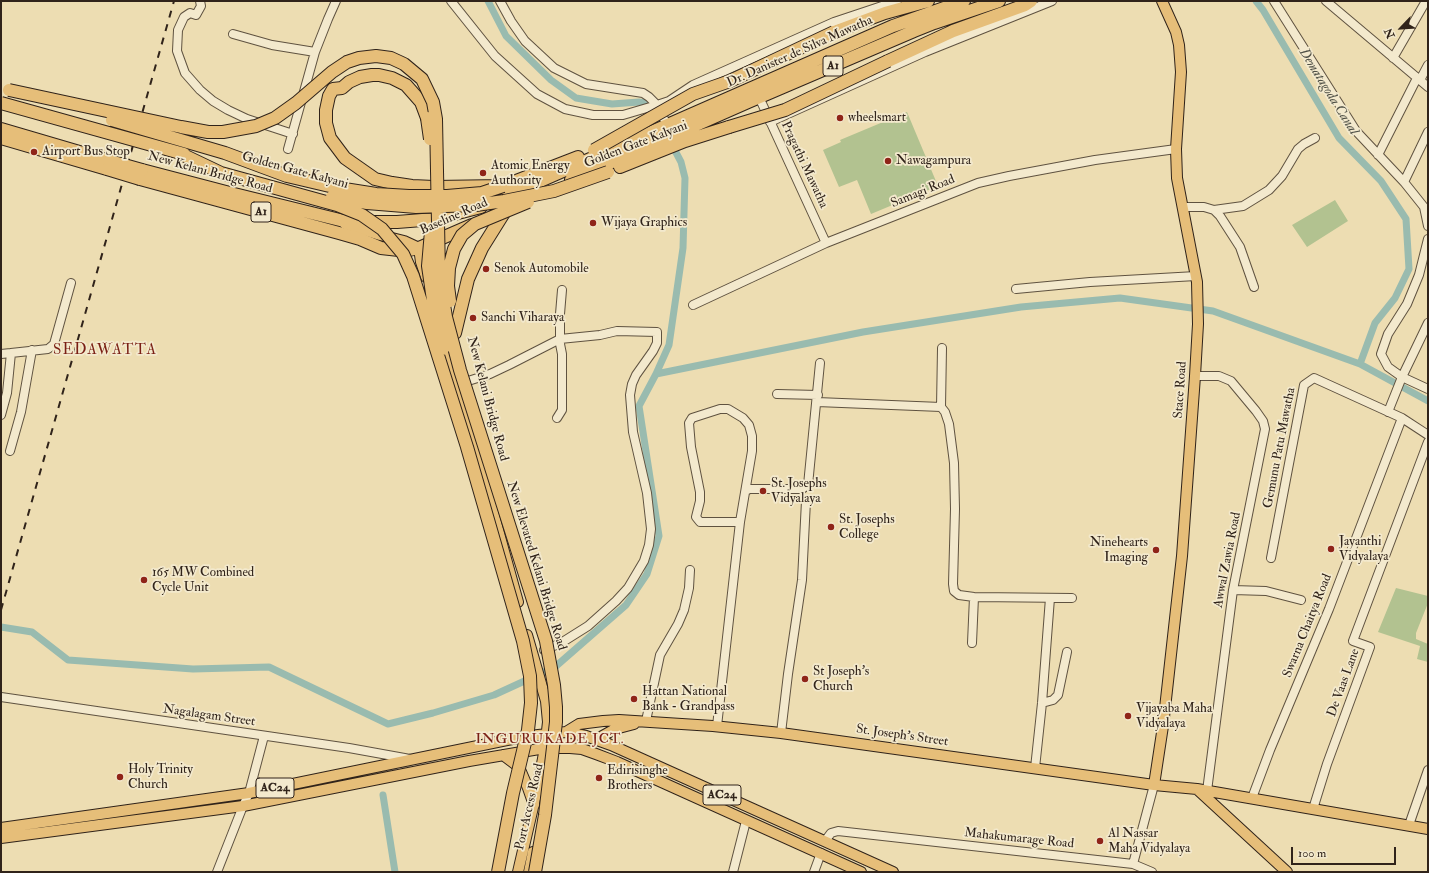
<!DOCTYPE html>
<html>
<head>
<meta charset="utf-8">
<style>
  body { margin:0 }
  #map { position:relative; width:1429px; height:873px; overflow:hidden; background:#edddb2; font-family:"IM FELL Double Pica",serif }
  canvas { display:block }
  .frame { position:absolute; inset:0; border:2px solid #30231a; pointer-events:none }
  .north { position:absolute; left:1381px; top:8px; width:40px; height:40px; -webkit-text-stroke:3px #f3e9cd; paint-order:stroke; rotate:245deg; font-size:11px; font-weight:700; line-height:16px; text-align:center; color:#30231a }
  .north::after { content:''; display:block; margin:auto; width:14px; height:18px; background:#30231a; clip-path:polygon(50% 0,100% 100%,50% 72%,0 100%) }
  .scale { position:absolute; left:1291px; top:847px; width:105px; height:18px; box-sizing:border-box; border:2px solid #30231a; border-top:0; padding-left:5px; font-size:12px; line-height:14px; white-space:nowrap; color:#30231a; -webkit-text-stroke:3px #f3e9cd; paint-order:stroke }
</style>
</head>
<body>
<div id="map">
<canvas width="1429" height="873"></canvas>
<div class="frame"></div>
<div class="north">N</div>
<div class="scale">100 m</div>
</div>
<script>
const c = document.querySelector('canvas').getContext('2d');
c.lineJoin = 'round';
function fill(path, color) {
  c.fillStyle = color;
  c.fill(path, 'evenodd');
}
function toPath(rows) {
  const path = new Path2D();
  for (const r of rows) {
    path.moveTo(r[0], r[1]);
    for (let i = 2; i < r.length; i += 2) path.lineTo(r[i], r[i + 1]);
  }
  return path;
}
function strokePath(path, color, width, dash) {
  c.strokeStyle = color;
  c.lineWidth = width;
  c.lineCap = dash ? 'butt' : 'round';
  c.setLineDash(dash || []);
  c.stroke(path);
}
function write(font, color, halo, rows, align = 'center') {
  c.font = font + ' "IM FELL Double Pica",serif';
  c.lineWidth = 3.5;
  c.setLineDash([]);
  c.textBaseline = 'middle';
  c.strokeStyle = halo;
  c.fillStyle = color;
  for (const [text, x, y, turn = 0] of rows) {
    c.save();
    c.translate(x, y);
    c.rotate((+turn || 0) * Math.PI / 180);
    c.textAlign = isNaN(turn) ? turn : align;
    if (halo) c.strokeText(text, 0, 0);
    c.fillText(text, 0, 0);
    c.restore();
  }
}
fill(toPath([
  [907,112,938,186,871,214,857,180,839,187,823,150,841,142,840,140],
  [1335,200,1348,221,1307,247,1292,225],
  [1396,588,1428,596,1428,603,1416,633,1416,639,1428,644,1428,662,1417,659,1420,646,1378,632]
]), '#b2c290');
strokePath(toPath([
  [488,1,506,36,551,80,576,98,612,104,639,102,648,103,664,129],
  [1256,1,1263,10,1339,138,1381,181,1406,219,1409,269,1395,298,1375,323,1360,364],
  [656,374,669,345,683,248,685,178,681,162,671,143],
  [1,627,32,632,68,660,193,669,269,667,388,724,433,713,494,695,555,667,626,605,647,574,659,536,639,406,656,374,863,332,1021,307,1120,298,1213,311,1360,364,1428,401],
  [383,795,395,872]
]), '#99bbaf', 7);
const minor = toPath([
  [200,1,201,6,196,15,190,13,184,17,178,30,177,51,185,73,200,90,213,101,228,110,247,119,293,134],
  [451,1,495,56,537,94,565,109,593,115,623,115,657,105,669,101,693,85,834,22,897,1],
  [500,1,511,21,525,41,554,68,586,84,643,93,649,97,657,105,667,125],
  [1274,1,1356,131,1404,182,1424,207,1428,226],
  [1326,1,1428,87],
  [233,34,272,45,315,52],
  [1393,58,1426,1],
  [1420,80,1428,65],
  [759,97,826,243],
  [770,122,925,52,1052,1],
  [288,149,315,52,328,19,336,1],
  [1378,155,1417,78],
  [1404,182,1428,132],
  [1183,207,1204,207,1214,210,1220,216,1240,247,1254,287],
  [1214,210,1243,206,1269,190,1282,176,1298,149,1304,144,1315,138],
  [1428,239,1419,275,1407,304,1388,334,1381,354,1388,367,1402,377,1428,389],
  [1016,289,1090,282,1196,276],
  [693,305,826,243,978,183,1009,176,1095,160,1176,149],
  [942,348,941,407,945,412,949,424,954,463,955,509,953,584,954,591,959,595,974,597,1072,598],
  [11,353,48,349,54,344,71,283],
  [1,354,11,353,7,393,1,415],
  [1195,376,1219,376,1231,381,1256,411,1263,421,1265,429,1233,590,1207,791],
  [465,382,490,374,509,365,560,339,600,335,617,331,657,332,657,343,653,351,636,375,632,384,630,395,633,432,647,493,651,529,649,545,644,561,628,588,616,601,588,626,561,643,544,650],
  [777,394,818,395],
  [817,402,941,407],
  [1388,412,1402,377,1428,323],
  [557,418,562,410,562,354,560,344,560,314,562,290],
  [10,451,21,412,32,350],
  [746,491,749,489,802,489,808,485,820,363],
  [1271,558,1304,385,1314,378,1402,418,1428,435],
  [1233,590,1266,591,1301,600],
  [972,643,974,597],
  [1,697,349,748,410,759],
  [1042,703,1053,700,1058,695,1067,652],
  [646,721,660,655,678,624,684,610,689,588,690,570],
  [717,726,740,522,752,451,752,436,749,425,743,418,728,409,720,409,692,418,689,423,691,447,700,492,700,501,696,517,700,522,740,522],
  [781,733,788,674,802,580,806,501],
  [1035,768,1042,703,1050,598],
  [1252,798,1270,750,1329,609,1402,418],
  [1313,809,1327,764,1370,647,1353,641,1428,442],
  [1409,825,1428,770],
  [825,841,831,833,838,831,1133,864,1152,872],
  [1133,864,1154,785],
  [217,872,243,806,249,793,264,736],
  [733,872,746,821],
  [814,872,821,853]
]);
const major = toPath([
  [345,224,380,235,404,241,419,248,421,251],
  [419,248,421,262,426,277],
  [445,338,518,602],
  [566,732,579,724,603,721,619,720,713,726,781,733,1154,785,1197,789,1428,829],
  [597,739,615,729,634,724],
  [503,755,519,767,528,788,534,805],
  [1154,785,1163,726,1182,556,1195,376,1198,324,1197,282,1177,178,1176,149,1181,72,1179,45,1176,32,1162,1],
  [1197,789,1287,872],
  [1,828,249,793,507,740,529,736,566,732,586,736,611,745,893,872],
  [1,838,243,806,469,761,545,748,570,748,582,749,596,754,617,762,861,872],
  [518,872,537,790,545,748,548,722,546,701,527,635],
  [529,872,533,852]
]);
const highway = toPath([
  [834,32,885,13,928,1],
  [888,61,953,31,1025,5,1031,1],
  [427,118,421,102,406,85,392,78,379,75,372,75,360,77,349,82,342,88,333,89,329,96,326,110,326,123,330,138,345,158,375,179,392,183,412,186,434,187,503,186,578,157],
  [1,129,110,161],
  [1,138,107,169],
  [620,167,685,141,729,127],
  [142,170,226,192,348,222,397,222,435,219,481,207],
  [140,179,339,233,360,239,381,248,399,250,409,250,419,248,472,225],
  [571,180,748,102,914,31,934,23,999,1],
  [499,199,893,26,964,1],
  [455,333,468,279,482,248,507,208]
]);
strokePath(minor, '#5f5240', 10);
strokePath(major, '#30231a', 12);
strokePath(highway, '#30231a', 14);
strokePath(minor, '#f3e9cd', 8);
strokePath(major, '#e6be79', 10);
strokePath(highway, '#e6be79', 12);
strokePath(toPath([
  [1,610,174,1]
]), '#30231a', 2, [7, 7]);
const highwayBridge = toPath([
  [9,90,181,127,208,132,223,132,256,126,275,118,296,103,332,72,347,62,359,58,376,56,391,58,404,64,422,79,433,102,436,119,439,274,446,317,460,370,546,641,554,685,556,707,556,722,545,815,535,872],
  [1,103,184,154],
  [427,118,430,139],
  [112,120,225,153,287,176,338,188,376,194,409,196,447,196,482,193,503,186],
  [729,127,785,110,888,61],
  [594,150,693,94,730,81,834,32],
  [177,152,221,173,337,205,362,215,382,229,403,254,413,276,467,447,523,641,530,676,531,703,528,730,513,793,498,872],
  [110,161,142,170],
  [107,169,140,179],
  [332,197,367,203,416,207,476,205,504,201,554,191,608,172],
  [431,231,428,266,435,314,443,349],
  [450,301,448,286,449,268,454,249,462,235,475,224,528,202]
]);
strokePath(highwayBridge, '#30231a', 14, []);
strokePath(highwayBridge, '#e6be79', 12);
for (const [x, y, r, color] of [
  [840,118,4,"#8f2418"],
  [34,152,4,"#8f2418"],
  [888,161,4,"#8f2418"],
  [483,173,4,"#8f2418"],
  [593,223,4,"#8f2418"],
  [486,269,4,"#8f2418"],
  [473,318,4,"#8f2418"],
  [763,491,4,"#8f2418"],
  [831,527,4,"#8f2418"],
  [1331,549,4,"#8f2418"],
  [1156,550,4,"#8f2418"],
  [144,580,4,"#8f2418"],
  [805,679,4,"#8f2418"],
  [634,699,4,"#8f2418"],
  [1128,716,4,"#8f2418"],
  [120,777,4,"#8f2418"],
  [599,778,4,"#8f2418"],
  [1100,841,4,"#8f2418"]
]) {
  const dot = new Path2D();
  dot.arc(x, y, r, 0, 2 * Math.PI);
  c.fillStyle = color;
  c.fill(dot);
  strokePath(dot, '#f3e9cd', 1.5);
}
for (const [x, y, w] of [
  [833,66,20],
  [261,212,20],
  [275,788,38],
  [722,795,38]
]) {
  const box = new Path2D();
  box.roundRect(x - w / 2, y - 10, w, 20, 3);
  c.fillStyle = '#f3e9cd';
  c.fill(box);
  strokePath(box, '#30231a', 1);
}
write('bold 12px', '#30231a', null, [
  ["A1",833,66],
  ["A1",261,212],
  ["AC24",275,788],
  ["AC24",722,795]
]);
write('13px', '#30231a', '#f3e9cd', [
  ["Dr. Danister de Silva Mawatha",800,52,-24],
  ["Golden Gate Kalyani",636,145,-21],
  ["Pragathi Mawatha",804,165,65],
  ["Golden Gate Kalyani",295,171,15],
  ["New Kelani Bridge Road",210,173,15],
  ["Samagi Road",923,192,-22],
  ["Baseline Road",454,217,-24],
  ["Stace Road",1181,390,-86],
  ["New Kelani Bridge Road",487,399,75],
  ["Gemunu Patu Mawatha",1280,448,-79],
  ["Awwal Zawia Road",1228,560,-79],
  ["New Elevated Kelani Bridge Road",536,566,73],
  ["Swarna Chaitya Road",1308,626,-68],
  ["De Vaas Lane",1344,683,-70],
  ["Nagalagam Street",209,716,8],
  ["St. Joseph's Street",902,736,8],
  ["Port Access Road",530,807,-77],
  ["Mahakumarage Road",1019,839,6]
]);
write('13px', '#30231a', '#f3e9cd', [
  ["wheelsmart",848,118],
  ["Airport Bus Stop",42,152],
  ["Nawagampura",896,161],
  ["Atomic Energy",491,166],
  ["Authority",491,181],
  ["Wijaya Graphics",601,223],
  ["Senok Automobile",494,269],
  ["Sanchi Viharaya",481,318],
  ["St. Josephs",771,484],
  ["Vidyalaya",771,499],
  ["St. Josephs",839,520],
  ["College",839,535],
  ["Jayanthi",1339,542],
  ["Vidyalaya",1339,557],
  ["Ninehearts",1148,543,"right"],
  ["Imaging",1148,558,"right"],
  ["165 MW Combined",152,573],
  ["Cycle Unit",152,588],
  ["St Joseph's",813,672],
  ["Church",813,687],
  ["Hattan National",642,692],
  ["Bank - Grandpass",642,707],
  ["Vijayaba Maha",1136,709],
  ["Vidyalaya",1136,724],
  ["Holy Trinity",128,770],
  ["Church",128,785],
  ["Edirisinghe",607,771],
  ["Brothers",607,786],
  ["Al Nassar",1108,834],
  ["Maha Vidyalaya",1108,849]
], 'left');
write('italic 14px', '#505147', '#f3e9cd', [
  ["Dematagoda Canal",1328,92,58]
]);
c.letterSpacing = '1px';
write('14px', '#7a1f14', '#f3e9cd', [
  ["INGURUKADE JCT.",550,740]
]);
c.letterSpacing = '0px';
c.letterSpacing = '1px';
write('15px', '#7a1f14', '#f3e9cd', [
  ["SEDAWATTA",105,351]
]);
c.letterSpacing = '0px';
</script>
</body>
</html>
